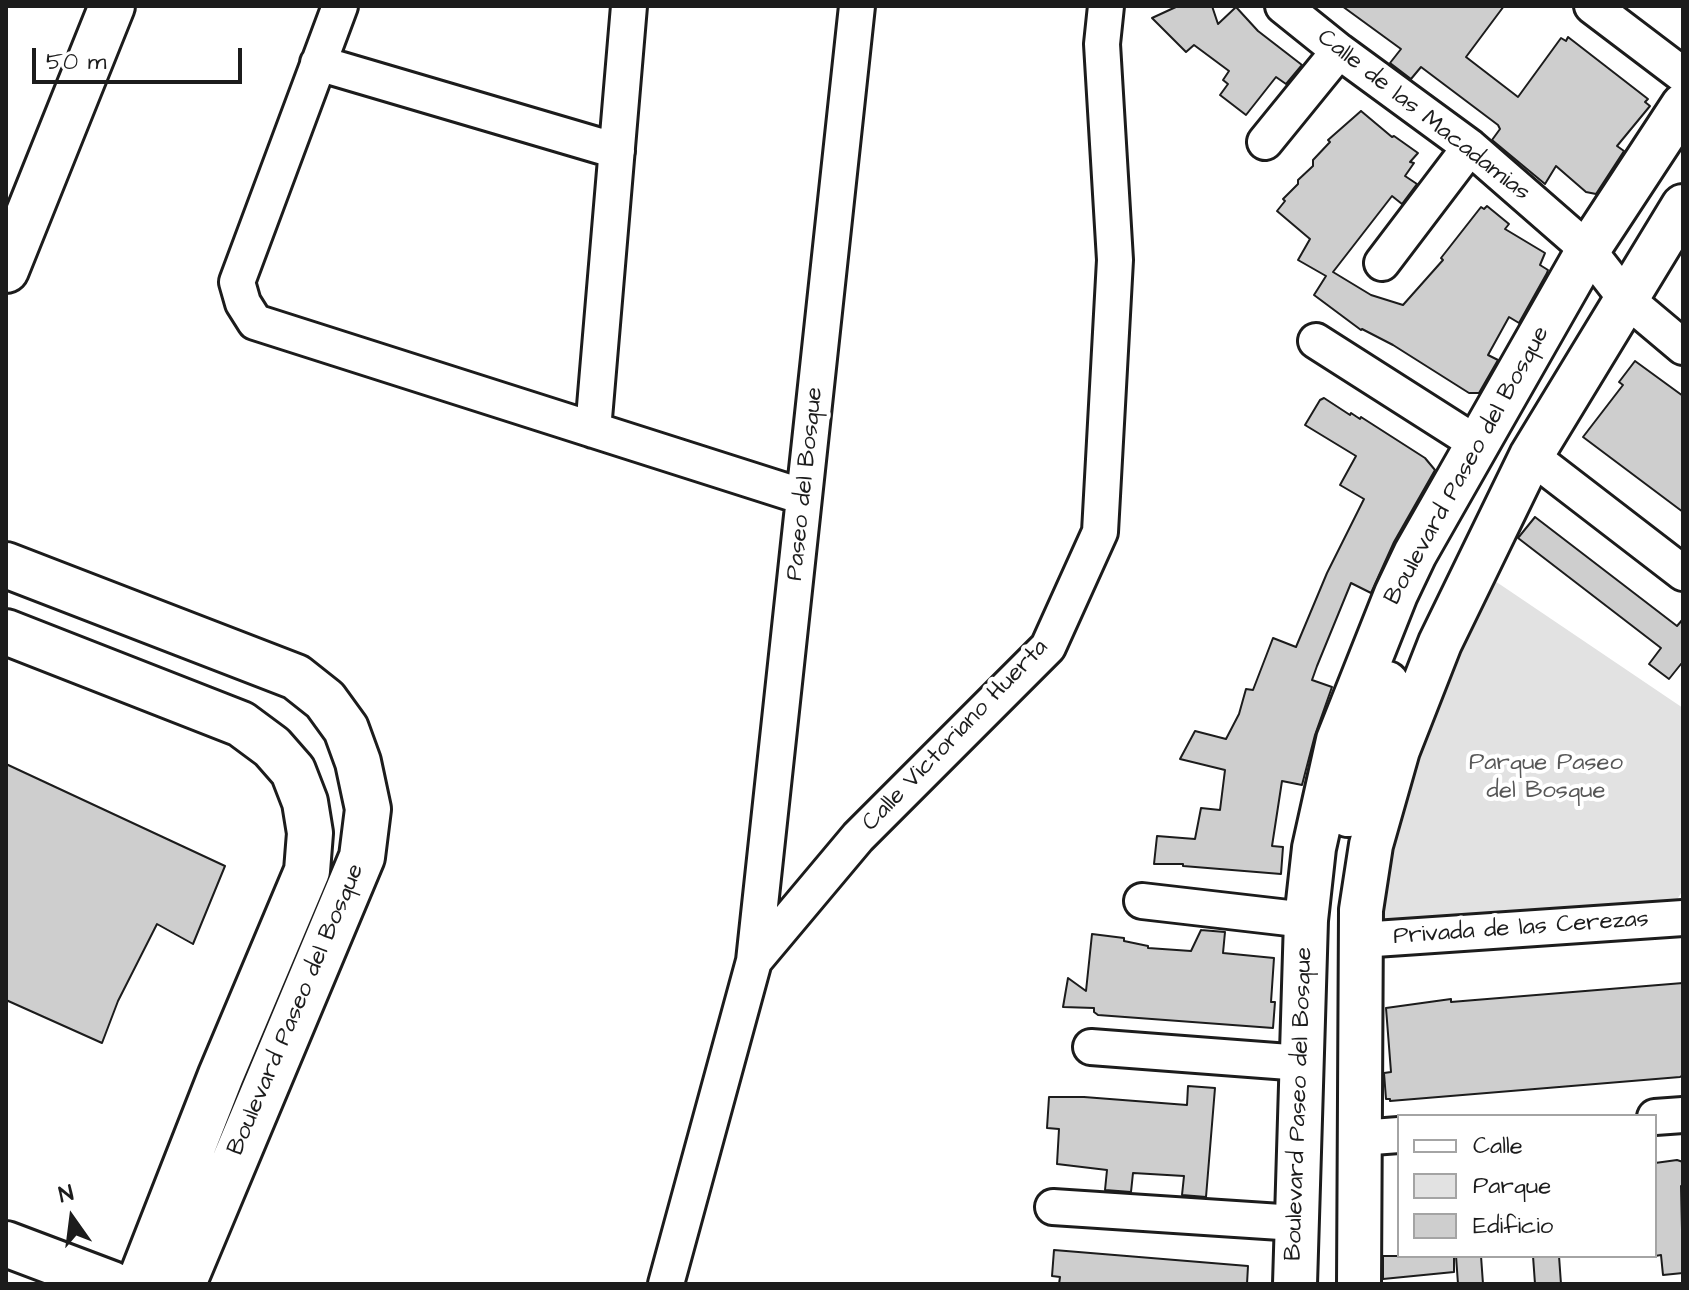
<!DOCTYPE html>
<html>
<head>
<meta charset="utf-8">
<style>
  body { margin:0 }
  #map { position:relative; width:1689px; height:1290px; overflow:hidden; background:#fff; font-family:"Architects Daughter",sans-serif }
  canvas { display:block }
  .frame { position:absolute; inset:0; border:8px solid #1c1c1c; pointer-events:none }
  .legend { position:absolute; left:1397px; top:1114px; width:260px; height:144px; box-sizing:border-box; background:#fff; border:2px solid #a4a4a4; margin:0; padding:10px 14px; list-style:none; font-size:24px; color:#1c1c1c }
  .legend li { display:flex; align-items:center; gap:16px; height:40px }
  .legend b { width:40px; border:2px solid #a4a4a4 }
  .north { position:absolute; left:32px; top:1178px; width:80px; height:80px; -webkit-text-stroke:6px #fff; paint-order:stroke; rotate:346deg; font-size:22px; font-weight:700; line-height:32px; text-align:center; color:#1c1c1c }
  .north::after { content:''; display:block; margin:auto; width:28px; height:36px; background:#1c1c1c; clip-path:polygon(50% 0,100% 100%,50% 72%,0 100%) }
  .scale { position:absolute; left:32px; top:48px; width:210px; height:36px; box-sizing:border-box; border:4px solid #1c1c1c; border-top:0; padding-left:10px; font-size:24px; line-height:28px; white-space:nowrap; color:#1c1c1c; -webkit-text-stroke:6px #fff; paint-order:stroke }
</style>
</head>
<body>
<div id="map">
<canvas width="1689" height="1290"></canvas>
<div class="frame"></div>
<ul class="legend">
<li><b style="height:10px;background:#fff"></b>Calle</li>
<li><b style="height:22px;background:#e2e2e2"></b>Parque</li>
<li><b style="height:22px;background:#cecece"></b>Edificio</li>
</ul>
<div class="north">N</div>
<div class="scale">50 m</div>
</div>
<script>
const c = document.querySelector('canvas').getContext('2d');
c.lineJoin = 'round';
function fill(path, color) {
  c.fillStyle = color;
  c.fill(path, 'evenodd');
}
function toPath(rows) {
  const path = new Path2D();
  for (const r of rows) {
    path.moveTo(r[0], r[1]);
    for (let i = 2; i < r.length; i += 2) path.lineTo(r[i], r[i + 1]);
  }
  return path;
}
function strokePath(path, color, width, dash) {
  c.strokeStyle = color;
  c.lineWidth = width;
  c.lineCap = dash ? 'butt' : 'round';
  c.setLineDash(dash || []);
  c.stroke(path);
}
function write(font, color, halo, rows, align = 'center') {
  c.font = font + ' "Architects Daughter",sans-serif';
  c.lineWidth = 8;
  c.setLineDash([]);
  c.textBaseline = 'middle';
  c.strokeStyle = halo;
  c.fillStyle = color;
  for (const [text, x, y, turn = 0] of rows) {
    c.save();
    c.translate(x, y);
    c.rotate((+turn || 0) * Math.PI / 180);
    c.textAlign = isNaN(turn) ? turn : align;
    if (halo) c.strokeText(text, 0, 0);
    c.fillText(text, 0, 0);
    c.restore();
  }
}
fill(toPath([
  [1495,581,1683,708,1683,890,1673,906,1377,922,1411,740]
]), '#e2e2e2');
const building = toPath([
  [1178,6,1212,6,1218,24,1236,7,1258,31,1302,65,1286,84,1276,77,1246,115,1220,95,1228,84,1223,80,1229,71,1194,45,1186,52,1152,18,1178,6],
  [1342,6,1504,6,1466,57,1518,97,1561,38,1566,41,1568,37,1648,99,1645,102,1650,106,1617,146,1624,151,1596,194,1586,192,1556,166,1545,184,1492,140,1500,129,1498,125,1421,67,1411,79,1390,63,1401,49,1342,6],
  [1361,111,1392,137,1394,136,1418,153,1410,162,1414,163,1405,176,1417,184,1402,204,1392,196,1333,272,1371,295,1403,305,1443,260,1441,258,1481,207,1484,209,1487,206,1509,224,1505,229,1545,253,1540,265,1548,270,1547,273,1519,323,1509,317,1488,355,1498,360,1479,393,1469,393,1393,345,1362,329,1361,330,1314,295,1326,276,1298,260,1310,239,1277,211,1285,201,1283,199,1298,184,1298,180,1313,166,1313,160,1330,142,1328,140,1361,111],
  [1635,361,1683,396,1683,512,1583,437,1623,385,1619,382,1635,361],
  [1324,398,1350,415,1351,413,1360,419,1361,417,1425,458,1435,470,1394,542,1371,593,1351,583,1317,666,1312,680,1332,687,1315,735,1302,785,1282,781,1272,846,1283,847,1281,874,1183,866,1183,864,1154,864,1157,836,1195,839,1201,808,1220,810,1225,770,1180,759,1195,731,1226,739,1239,714,1246,689,1253,690,1273,638,1296,647,1327,573,1364,499,1340,485,1356,456,1305,425,1320,400,1324,398],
  [1535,517,1677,626,1683,619,1683,666,1681,664,1669,679,1649,664,1661,648,1518,538,1535,517],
  [6,764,225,866,193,944,157,924,118,1001,102,1043,6,1000,6,764],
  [1201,930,1225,932,1223,953,1274,958,1271,1002,1275,1002,1273,1028,1098,1015,1094,1012,1094,1008,1063,1007,1068,978,1086,991,1092,934,1124,938,1124,941,1148,946,1148,948,1191,951,1201,930],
  [1683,983,1683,1075,1680,1077,1390,1101,1390,1099,1386,1099,1384,1073,1391,1072,1386,1008,1451,999,1451,1002,1475,1000,1683,983],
  [1188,1086,1215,1088,1206,1197,1182,1195,1184,1176,1133,1173,1131,1192,1105,1190,1107,1170,1057,1164,1059,1129,1047,1128,1049,1097,1084,1097,1187,1105,1188,1086],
  [1677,1160,1683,1162,1683,1186,1681,1186,1683,1273,1663,1275,1661,1255,1655,1256,1655,1163,1677,1160],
  [1054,1250,1248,1266,1247,1284,1059,1284,1060,1277,1052,1276,1054,1250],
  [1383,1256,1454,1256,1454,1272,1383,1279,1383,1256],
  [1456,1256,1481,1256,1483,1284,1458,1284,1456,1256],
  [1533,1256,1559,1256,1561,1284,1535,1284,1533,1256]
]);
fill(building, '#cecece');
strokePath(building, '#1c1c1c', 2);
const minor = toPath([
  [340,6,237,282,243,303,255,322,804,497],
  [1283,6,1339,51,1470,147,1588,250,1626,299,1683,347],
  [1592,6,1683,75],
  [318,63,617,151],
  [1265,142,1339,51],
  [1382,263,1470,147],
  [1316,341,1476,443],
  [593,430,629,6],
  [1531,456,1683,573],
  [1142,901,1306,920],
  [1360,940,1683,918],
  [754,961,857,6],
  [1091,1047,1302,1063],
  [1655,1117,1683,1115],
  [1359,1138,1399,1135],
  [1053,1207,1296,1223],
  [666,1284,754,961,858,837,1048,647,1100,532,1115,260,1102,44,1106,6]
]);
const tertiary = toPath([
  [1348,815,1387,683],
  [1295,1284,1306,920,1314,848,1338,740,1396,594,1415,554,1588,250,1683,105],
  [1359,1284,1361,910,1371,845,1398,750,1440,643,1531,456,1683,206]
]);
const secondary = toPath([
  [6,565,296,677,325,700,346,729,358,762,368,809,362,857,183,1284],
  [6,632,241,724,272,747,293,771,305,802,310,833,307,871,221,1075,139,1284]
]);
const trunk = toPath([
  [6,270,112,6],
  [6,1244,112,1284]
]);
strokePath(minor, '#1c1c1c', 40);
strokePath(tertiary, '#1c1c1c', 48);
strokePath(secondary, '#1c1c1c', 50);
strokePath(trunk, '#1c1c1c', 50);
strokePath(minor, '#fff', 34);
strokePath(tertiary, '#fff', 42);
strokePath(secondary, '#fff', 44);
strokePath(trunk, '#fff', 44);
write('24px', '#1c1c1c', '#fff', [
  ["Calle de las Macadamias",1423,116,38],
  ["Boulevard Paseo del Bosque",1468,466,-61],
  ["Paseo del Bosque",806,484,-84],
  ["Calle Victoriano Huerta",956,736,-46],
  ["Privada de las Cerezas",1521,929,-4],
  ["Boulevard Paseo del Bosque",297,1010,-67],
  ["Boulevard Paseo del Bosque",1300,1104,-88]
]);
write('24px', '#575757', '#fff', [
  ["Parque Paseo",1546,764],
  ["del Bosque",1546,792]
]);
</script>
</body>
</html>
